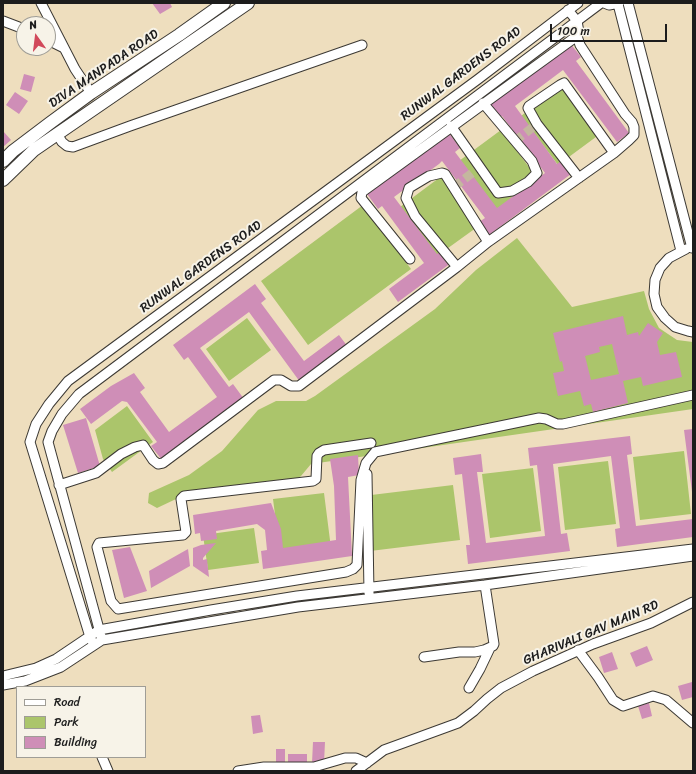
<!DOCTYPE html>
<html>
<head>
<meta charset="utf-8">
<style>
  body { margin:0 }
  #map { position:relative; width:696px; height:774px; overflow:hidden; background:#eedebe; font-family:Sriracha,sans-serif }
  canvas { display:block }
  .frame { position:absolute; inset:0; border:4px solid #1c1c1c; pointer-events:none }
  .legend { position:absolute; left:16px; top:686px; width:130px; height:72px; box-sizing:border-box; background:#f7f3e8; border:1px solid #9f9d96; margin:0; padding:5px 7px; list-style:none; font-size:12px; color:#1c1c1c }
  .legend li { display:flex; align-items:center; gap:8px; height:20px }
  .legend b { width:20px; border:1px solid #9f9d96 }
  .north { position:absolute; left:16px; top:16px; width:40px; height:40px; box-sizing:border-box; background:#f7f3e8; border:1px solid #9f9d96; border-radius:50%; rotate:346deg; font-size:11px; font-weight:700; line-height:16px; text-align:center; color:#1c1c1c }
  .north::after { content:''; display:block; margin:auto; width:14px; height:18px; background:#d1495b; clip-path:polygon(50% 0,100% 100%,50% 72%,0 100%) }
  .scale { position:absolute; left:550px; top:24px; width:117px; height:18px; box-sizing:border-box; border:2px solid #1c1c1c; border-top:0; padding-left:5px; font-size:12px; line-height:14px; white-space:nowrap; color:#1c1c1c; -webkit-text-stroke:3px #f7f3e8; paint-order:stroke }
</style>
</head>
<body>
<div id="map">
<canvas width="696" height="774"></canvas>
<div class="frame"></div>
<ul class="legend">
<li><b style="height:5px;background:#fff"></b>Road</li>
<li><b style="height:11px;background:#abc56b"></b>Park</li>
<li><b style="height:11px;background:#cf8eb7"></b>Building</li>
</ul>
<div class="north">N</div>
<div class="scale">100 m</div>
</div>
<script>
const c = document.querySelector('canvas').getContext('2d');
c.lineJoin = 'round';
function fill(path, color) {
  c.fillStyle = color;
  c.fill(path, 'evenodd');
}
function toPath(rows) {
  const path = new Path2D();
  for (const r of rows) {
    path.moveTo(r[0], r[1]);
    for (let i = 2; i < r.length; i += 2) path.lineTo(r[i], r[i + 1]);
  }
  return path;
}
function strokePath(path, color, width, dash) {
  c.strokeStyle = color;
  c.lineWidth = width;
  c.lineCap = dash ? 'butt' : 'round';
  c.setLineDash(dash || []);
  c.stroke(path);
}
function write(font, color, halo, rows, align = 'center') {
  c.font = font + ' Sriracha,sans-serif';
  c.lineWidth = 4;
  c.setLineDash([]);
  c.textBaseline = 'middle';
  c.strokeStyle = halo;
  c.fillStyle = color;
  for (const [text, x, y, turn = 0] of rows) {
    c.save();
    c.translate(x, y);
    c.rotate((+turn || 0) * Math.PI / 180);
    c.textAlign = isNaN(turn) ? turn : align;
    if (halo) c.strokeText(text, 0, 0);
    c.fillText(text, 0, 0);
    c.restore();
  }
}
fill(toPath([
  [563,84,600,134,558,165,521,116],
  [501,130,538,179,496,211,459,161],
  [443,175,480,225,437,256,400,207],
  [363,205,411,269,308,345,261,281],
  [517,238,572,307,644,291,649,309,659,328,677,340,693,342,693,409,311,464,301,476,292,483,193,491,157,508,148,503,149,493,189,475,222,451,258,410,276,401,306,401,315,396,435,309,476,270],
  [247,318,271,350,229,381,206,349],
  [127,406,153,442,112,472,103,459,95,430],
  [684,451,691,514,640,520,633,457],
  [608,461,616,524,565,530,558,467],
  [533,468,541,531,490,538,482,474],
  [453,485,460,540,362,552,355,497],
  [324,493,332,556,281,562,273,499],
  [254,528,259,563,208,570,203,535]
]), '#abc56b');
fill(toPath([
  [152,3,170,3,172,7,160,14],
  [570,43,581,57,576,61,629,133,617,142,563,70,515,106,557,164,561,161,571,174,489,235,479,222,485,218,442,161,439,164,394,197,437,254,442,250,451,263,398,302,389,289,424,263,382,206,378,209,367,194,449,133,460,148,455,152,497,208,545,173,502,116,498,118,487,104],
  [24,74,35,77,31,92,20,89],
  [15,92,28,101,19,114,6,105],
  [3,131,11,140,3,147],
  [255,284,266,299,261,303,304,361,339,335,348,347,300,382,249,312,200,348,229,387,233,384,244,399,162,460,151,446,157,442,127,402,122,401,91,424,80,409,111,386,134,373,145,388,140,392,169,432,217,397,188,357,184,360,173,345],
  [623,316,627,335,638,332,639,336,648,323,663,333,657,342,660,355,676,352,682,377,643,386,641,377,623,381,628,403,593,412,591,404,584,406,580,391,558,396,553,373,564,371,562,361,560,362,553,333],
  [612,344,619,374,591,380,585,356,600,352,599,347],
  [86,418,100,466,78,473,63,425],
  [693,429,693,492,692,492,684,430],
  [630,436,632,454,627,455,636,526,693,519,693,537,617,547,615,529,620,528,611,456,553,464,561,534,567,533,570,551,468,564,466,545,470,545,462,474,455,475,453,458,481,454,483,472,477,472,486,543,545,536,537,465,530,466,528,448],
  [358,455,359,475,348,477,352,556,263,569,261,551,267,550,265,530,257,524,216,531,217,539,201,541,200,533,195,534,193,515,271,503,281,529,283,548,336,540,334,486,330,459],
  [216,543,203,558,203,560,207,559,209,577,193,566,193,548,201,545],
  [130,547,147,591,124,598,112,550],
  [188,549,190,566,151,588,149,571],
  [647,646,653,660,636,667,630,653],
  [612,652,618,669,604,673,599,657],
  [692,682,693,697,682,700,678,686],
  [649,703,652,716,642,719,638,706],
  [260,715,263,732,253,734,251,716],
  [313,742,325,742,324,763,312,763],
  [276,749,285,749,285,762,276,762],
  [288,754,307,754,307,764,288,764]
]), '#cf8eb7');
strokePath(toPath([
  [515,141,537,124],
  [454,187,480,167]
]), '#c4b79e', 9, [9, 4.5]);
const minor = toPath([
  [41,3,75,69,91,93],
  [604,3,609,5,619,3],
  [628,3,692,248],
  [618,4,681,251],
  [3,21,24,29],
  [48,40,64,48],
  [451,126,498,193,512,191,528,182,537,173,532,161,483,103],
  [57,134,62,142,67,146,73,147,130,126,362,45],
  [579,178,537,124,528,108,529,106,560,85,564,83,614,153],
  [686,249,669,258,660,268,655,280,654,294,657,307,665,318,675,327,688,331,693,332],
  [410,259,361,198,362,192,577,36],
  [457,267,415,216,406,198,409,188,429,176,442,173,445,174,488,242],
  [371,443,324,450,319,453,317,456,316,479,313,481,184,496,181,499,186,532,183,535,99,543,97,547,111,601,118,609,346,572,353,569,357,565,361,480,366,463,375,452,539,418,546,419,557,424,563,424,693,395],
  [367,474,369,593],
  [59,485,96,473,121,454,135,447,143,445,153,460,158,464,163,463,274,380,281,380,291,386,299,386,457,267,488,242,614,153,629,140,634,135,634,127,632,122,625,114,580,45,577,36,579,32,577,21,568,10],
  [102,640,48,442,52,431,62,414,79,394,601,3],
  [94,645,90,637,30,442,36,424,49,404,68,381,477,80,578,3],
  [578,650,598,677,613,700,623,706,653,696,666,700,693,723],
  [424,657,459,652,475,652,484,650,493,646,494,644,485,585],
  [3,676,36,668,56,659,99,630,211,610,297,596,693,549],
  [3,685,25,681,61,667,102,640,298,607,485,585,693,556],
  [469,688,480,669,490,648],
  [102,757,108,771],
  [238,771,264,767,314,767,345,758,356,758,367,763],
  [356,771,384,750,458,723,474,711,487,699,501,688,533,671,593,644,651,623,693,602]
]);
const tertiary = toPath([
  [3,161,13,151,50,123,91,93,179,35,224,3],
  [3,180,34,150,248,3]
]);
strokePath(minor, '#3c3934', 11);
strokePath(tertiary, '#3c3934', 14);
strokePath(minor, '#fff', 9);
strokePath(tertiary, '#fff', 12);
write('13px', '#1c1c1c', '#f7f3e8', [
  ["DIVA MANPADA ROAD",104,69,-34],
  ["RUNWAL GARDENS ROAD",461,74,-37],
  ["RUNWAL GARDENS ROAD",201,267,-36],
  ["GHARIVALI GAV MAIN RD",591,633,-23]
]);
</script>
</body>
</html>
